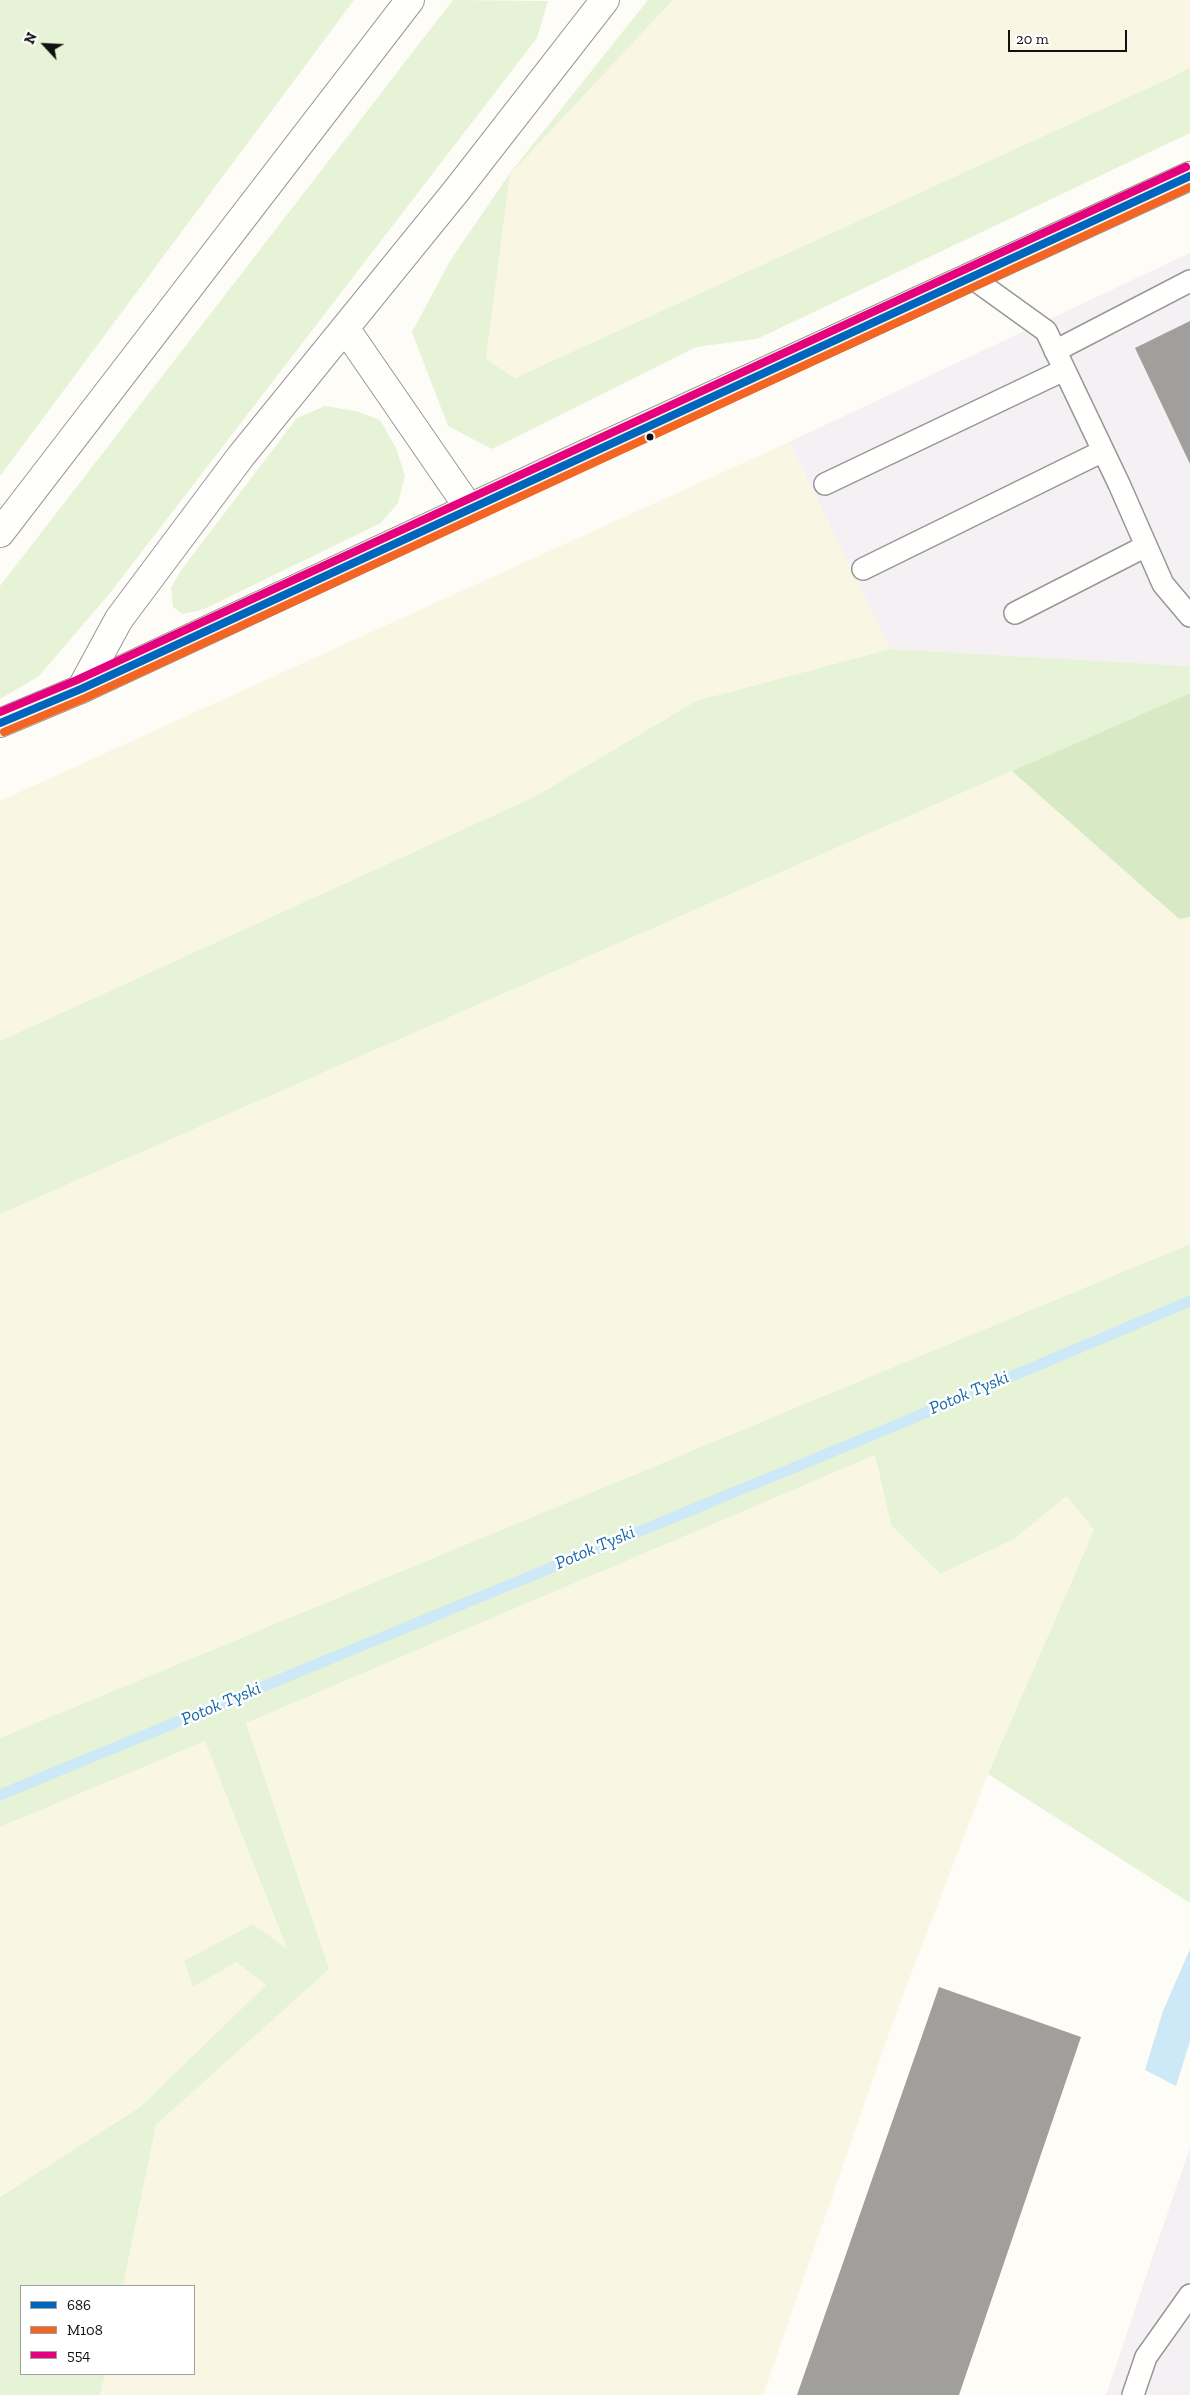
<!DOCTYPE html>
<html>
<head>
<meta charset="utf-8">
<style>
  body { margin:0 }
  #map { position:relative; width:1190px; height:2395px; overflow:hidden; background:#fdfcf7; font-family:"Zilla Slab",serif }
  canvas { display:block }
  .legend { position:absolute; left:20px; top:2285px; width:175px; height:90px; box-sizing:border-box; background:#fff; border:1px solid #a0a0a0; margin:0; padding:6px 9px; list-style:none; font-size:15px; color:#111 }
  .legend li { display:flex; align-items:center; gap:10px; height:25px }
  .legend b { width:25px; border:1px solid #a0a0a0 }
  .north { position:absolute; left:20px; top:20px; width:50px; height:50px; -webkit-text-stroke:4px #fff; paint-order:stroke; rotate:295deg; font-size:14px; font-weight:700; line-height:20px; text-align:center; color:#111 }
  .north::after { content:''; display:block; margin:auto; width:18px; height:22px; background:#111; clip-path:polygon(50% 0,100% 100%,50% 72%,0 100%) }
  .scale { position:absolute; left:1008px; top:30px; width:119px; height:22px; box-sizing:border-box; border:2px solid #111; border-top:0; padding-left:6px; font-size:15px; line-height:18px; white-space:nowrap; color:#111; -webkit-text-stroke:4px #fff; paint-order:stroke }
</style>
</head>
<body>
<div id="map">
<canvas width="1190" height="2395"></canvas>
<ul class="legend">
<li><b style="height:6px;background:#0065bd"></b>686</li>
<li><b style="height:6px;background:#f26522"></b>M108</li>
<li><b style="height:6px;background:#e5007d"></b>554</li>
</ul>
<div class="north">N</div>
<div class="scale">20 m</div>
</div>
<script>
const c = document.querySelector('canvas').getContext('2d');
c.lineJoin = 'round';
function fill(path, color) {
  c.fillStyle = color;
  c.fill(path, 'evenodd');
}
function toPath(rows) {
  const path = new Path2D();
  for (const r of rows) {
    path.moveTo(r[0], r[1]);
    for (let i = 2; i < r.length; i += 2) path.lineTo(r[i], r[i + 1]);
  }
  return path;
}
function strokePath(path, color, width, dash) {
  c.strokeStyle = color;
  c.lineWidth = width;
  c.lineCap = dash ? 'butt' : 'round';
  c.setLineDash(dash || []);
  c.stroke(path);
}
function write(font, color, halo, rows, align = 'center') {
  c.font = font + ' "Zilla Slab",serif';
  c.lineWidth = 5;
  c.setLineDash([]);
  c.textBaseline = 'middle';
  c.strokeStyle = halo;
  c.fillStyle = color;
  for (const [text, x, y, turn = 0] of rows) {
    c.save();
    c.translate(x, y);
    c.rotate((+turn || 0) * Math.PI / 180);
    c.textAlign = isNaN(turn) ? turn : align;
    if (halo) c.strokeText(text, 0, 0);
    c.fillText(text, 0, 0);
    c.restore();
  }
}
fill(toPath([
  [1190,253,1190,666,890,649,789,442],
  [1190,2147,1190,2395,1106,2395]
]), '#f5f0f3');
fill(toPath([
  [673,0,1190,0,1190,67,1168,79,515,378,486,360,510,173],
  [789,442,890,649,696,701,534,797,0,1041,0,801],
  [1012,771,1179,919,1190,917,1190,1244,0,1738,0,1214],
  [875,1455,891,1525,1014,1539,1067,1496,1094,1530,988,1774,895,2016,763,2395,100,2395,105,2374,194,2374,194,2286,123,2286,156,2125,328,1969,246,1723],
  [205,1740,287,1950,236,1962,266,1985,140,2107,0,2197,0,1827]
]), '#f9f7e4');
fill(toPath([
  [0,0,354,0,0,476],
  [453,0,548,1,537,38,110,593,39,676,0,699,0,586],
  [648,0,673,0,510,174,486,359,515,378,1168,79,1190,67,1190,133,757,339,696,347,492,449,448,426,412,332,450,261,510,173],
  [325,406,356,411,380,420,396,448,405,476,398,503,381,523,202,610,182,614,173,607,171,588,182,569,297,418],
  [890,649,1190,666,1190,693,0,1214,0,1041,534,797,696,701],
  [1190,1244,1190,1903,988,1774,1094,1530,1067,1496,1014,1539,940,1574,891,1525,875,1455,246,1723,329,1969,156,2125,123,2286,21,2286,21,2374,105,2374,100,2395,0,2395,0,2197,140,2107,266,1985,236,1962,193,1987,184,1961,253,1924,287,1949,205,1741,0,1827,0,1738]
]), '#e7f3d7');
fill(toPath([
  [1190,693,1190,917,1179,919,1012,771]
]), '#d8eac5');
fill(toPath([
  [1190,1949,1190,2041,1176,2086,1145,2070,1163,2011]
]), '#cde8f7');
strokePath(toPath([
  [0,1795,856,1442,1190,1301]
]), '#cde8f7', 11);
fill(toPath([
  [1190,321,1190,464,1135,348],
  [939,1987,1081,2037,959,2395,797,2395]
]), '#a19f9c');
const lane = toPath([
  [971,277,1046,331,1119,484,1163,584,1190,616],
  [1055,351,1190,281],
  [825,484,1064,370],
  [863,569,1103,451],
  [1015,613,1146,546],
  [1133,2395,1146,2357,1190,2295]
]);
const street = toPath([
  [345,328,469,508],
  [0,533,410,0],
  [81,689,119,619,241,456,457,190,605,0]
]);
const secondary = toPath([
  [0,723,81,689,585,454,1190,176]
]);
strokePath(lane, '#979795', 24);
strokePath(street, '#979795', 30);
strokePath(secondary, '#8e8d8b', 30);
strokePath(lane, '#fffffe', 21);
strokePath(street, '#fffffe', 28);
strokePath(secondary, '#f6f4eb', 28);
strokePath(toPath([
  [0,723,81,689,1190,176]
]), '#0065bd', 8);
strokePath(toPath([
  [4,732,85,698,1190,187]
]), '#f26522', 8);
strokePath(toPath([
  [0,712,77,680,1186,167]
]), '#e5007d', 8);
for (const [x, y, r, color] of [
  [650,437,4.5,"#111"]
]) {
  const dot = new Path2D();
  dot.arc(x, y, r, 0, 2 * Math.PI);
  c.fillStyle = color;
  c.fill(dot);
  strokePath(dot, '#fff', 2);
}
write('italic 18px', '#1768a6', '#fff', [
  ["Potok Tyski",969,1393,-23],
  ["Potok Tyski",595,1548,-23],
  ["Potok Tyski",221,1704,-23]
]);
</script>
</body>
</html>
